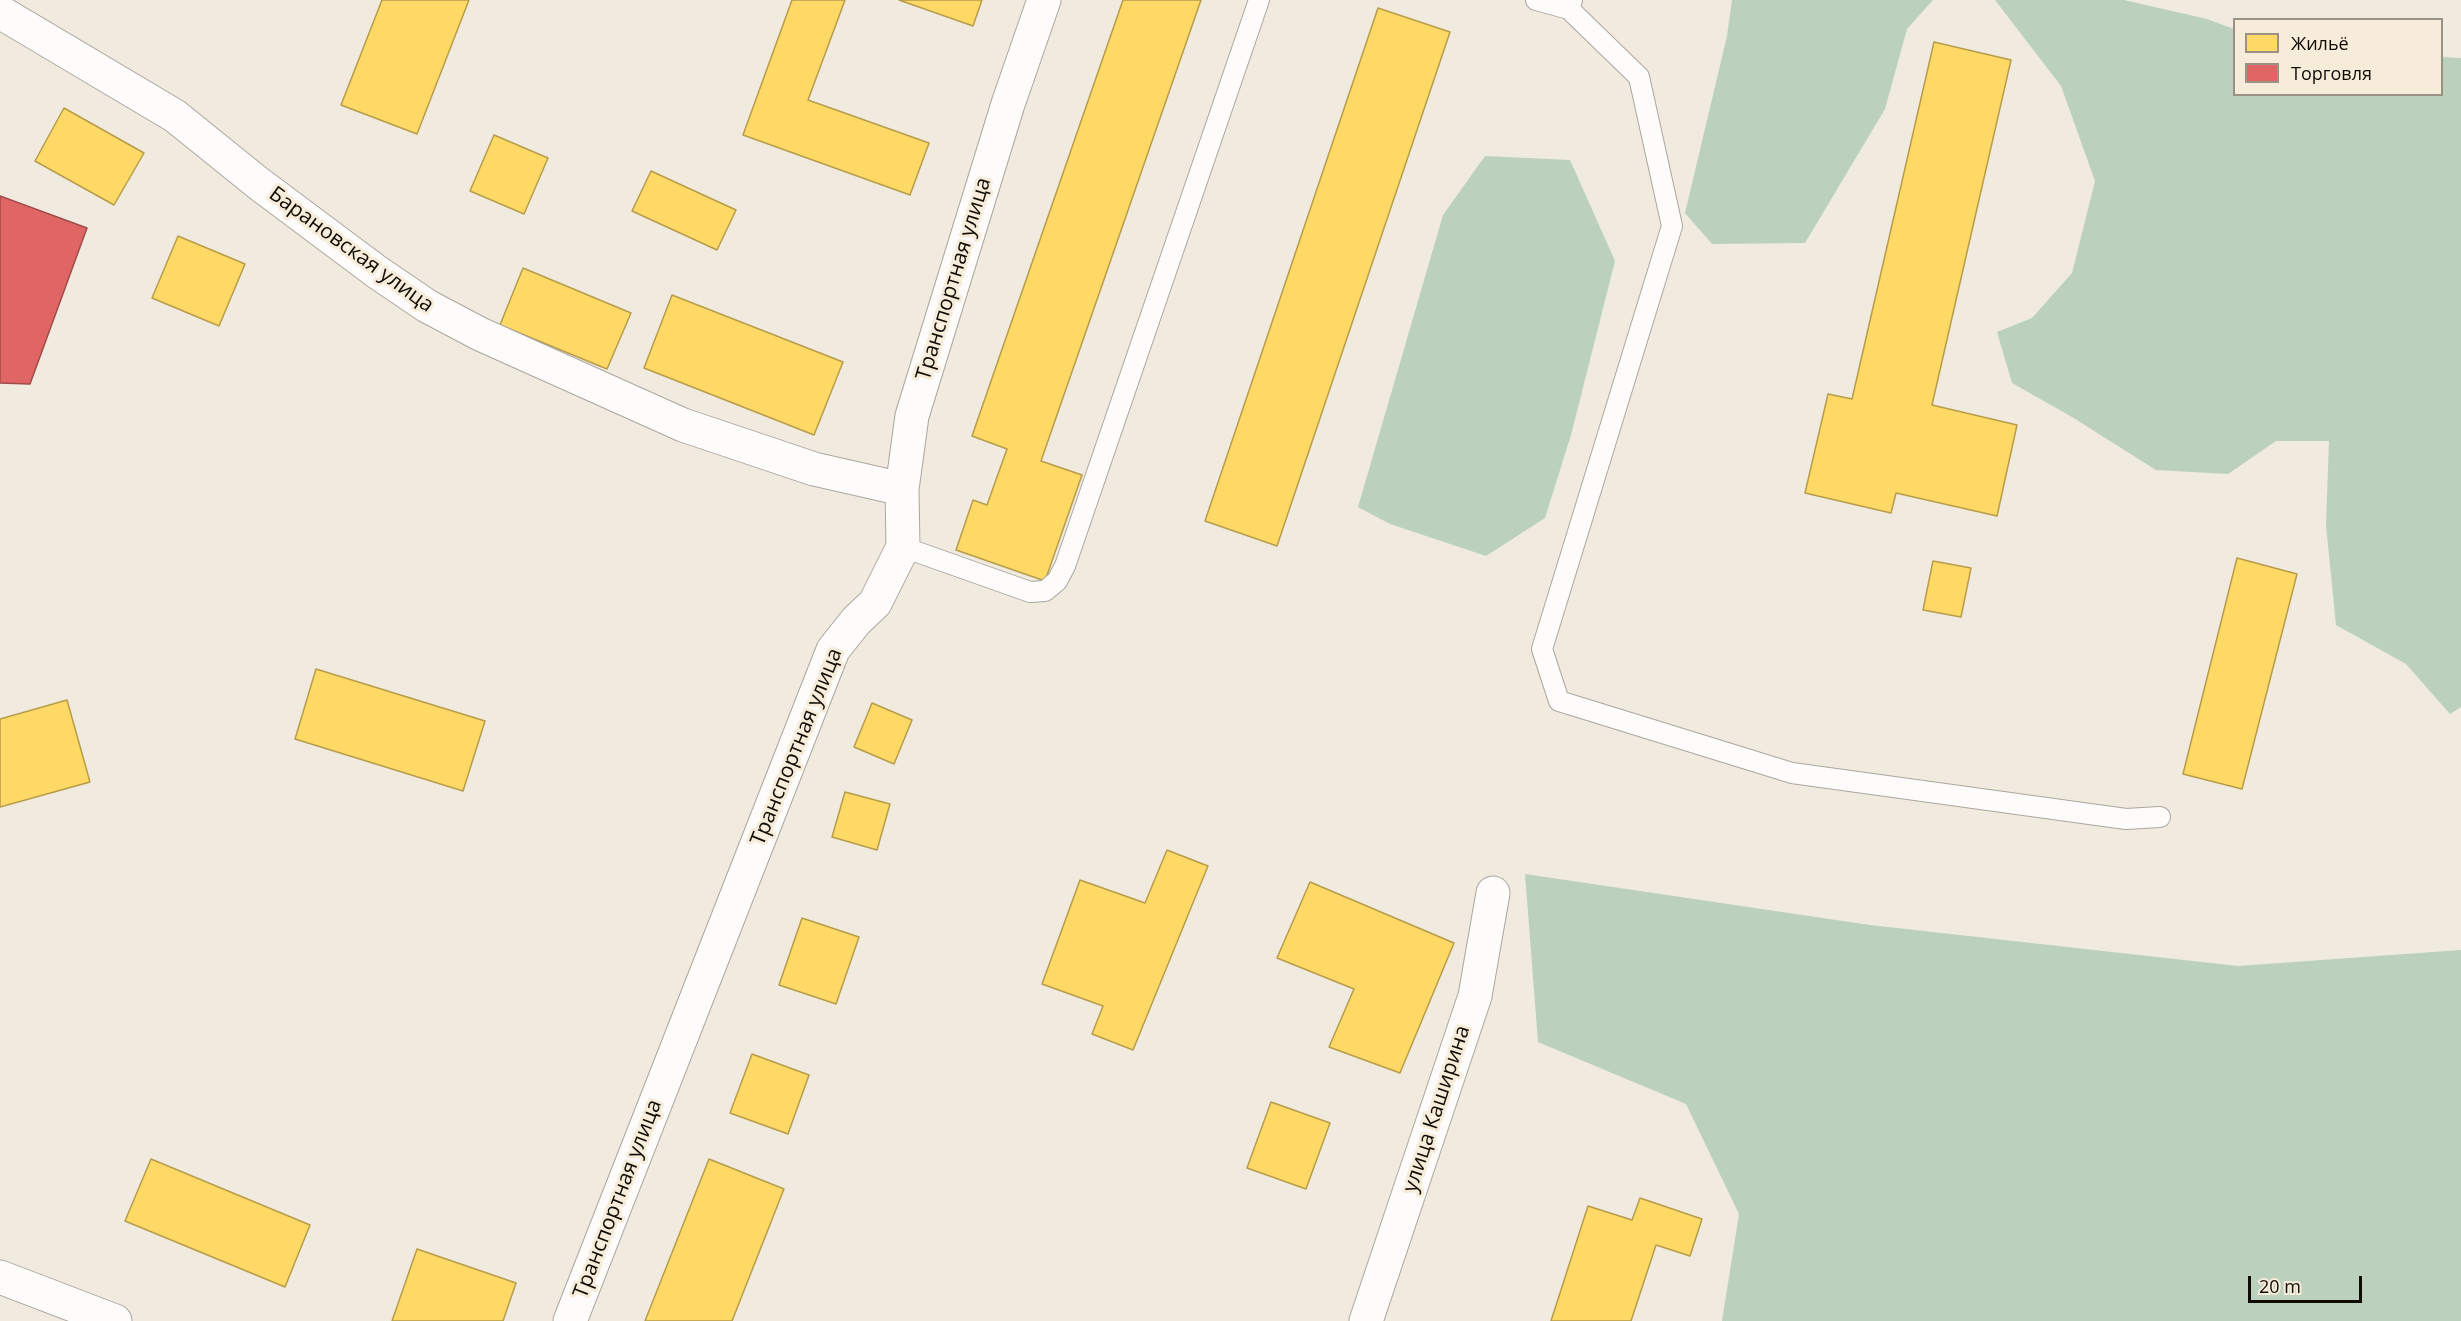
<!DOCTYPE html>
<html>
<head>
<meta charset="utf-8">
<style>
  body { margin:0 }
  #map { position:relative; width:2461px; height:1321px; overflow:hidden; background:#f0eadf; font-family:"Open Sans",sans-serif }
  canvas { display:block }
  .legend { position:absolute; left:2233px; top:18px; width:210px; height:78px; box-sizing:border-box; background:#f6ecd9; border:2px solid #9a9285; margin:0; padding:8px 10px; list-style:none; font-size:18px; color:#0f0c06 }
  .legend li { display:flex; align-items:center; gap:12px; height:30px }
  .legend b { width:30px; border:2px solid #9a9285 }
  .scale { position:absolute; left:2248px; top:1276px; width:114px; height:27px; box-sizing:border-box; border:3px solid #0f0c06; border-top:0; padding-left:8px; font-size:18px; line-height:21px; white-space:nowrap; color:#0f0c06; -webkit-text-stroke:4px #f6ecd9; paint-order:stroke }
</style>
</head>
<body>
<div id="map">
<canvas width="2461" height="1321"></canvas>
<ul class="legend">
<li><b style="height:16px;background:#ffd966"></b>Жильё</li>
<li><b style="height:16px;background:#e06666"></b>Торговля</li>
</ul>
<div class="scale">20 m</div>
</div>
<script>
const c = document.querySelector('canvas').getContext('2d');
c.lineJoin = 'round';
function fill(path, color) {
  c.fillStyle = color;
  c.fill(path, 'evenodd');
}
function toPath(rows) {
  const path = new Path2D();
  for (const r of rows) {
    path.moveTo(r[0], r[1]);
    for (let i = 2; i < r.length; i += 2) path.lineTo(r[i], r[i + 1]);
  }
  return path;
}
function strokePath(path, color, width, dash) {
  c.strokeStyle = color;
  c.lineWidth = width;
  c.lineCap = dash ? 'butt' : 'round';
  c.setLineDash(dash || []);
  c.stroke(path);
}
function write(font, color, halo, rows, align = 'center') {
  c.font = font + ' "Open Sans",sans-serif';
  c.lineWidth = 6;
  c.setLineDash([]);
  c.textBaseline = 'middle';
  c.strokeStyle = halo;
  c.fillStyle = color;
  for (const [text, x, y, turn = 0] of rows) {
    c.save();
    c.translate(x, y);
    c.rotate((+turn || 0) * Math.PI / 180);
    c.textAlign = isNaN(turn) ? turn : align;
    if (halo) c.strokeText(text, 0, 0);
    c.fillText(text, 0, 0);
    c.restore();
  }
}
fill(toPath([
  [1732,0,1933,0,1907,29,1885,109,1805,243,1712,244,1685,213,1727,36],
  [1995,0,2124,0,2207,19,2234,29,2234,94,2442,94,2442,57,2461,58,2461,707,2450,714,2406,664,2336,625,2326,525,2329,441,2276,441,2228,474,2156,470,2072,417,2012,383,1997,332,2032,318,2072,273,2095,181,2061,86],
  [1485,156,1570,160,1615,261,1571,435,1545,518,1486,556,1390,524,1358,507,1443,215],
  [1525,874,1870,925,2238,966,2461,950,2461,1321,1722,1321,1739,1214,1686,1104,1538,1042]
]), '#bbd1be');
const homes = toPath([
  [382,0,469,0,417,134,341,105,382,0],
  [792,0,845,0,808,100,929,143,910,195,743,135,792,0],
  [899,0,982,0,973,26,899,0],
  [1123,0,1201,0,1041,461,1082,475,1045,581,956,550,973,500,987,505,1007,449,972,436,1123,0],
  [1378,8,1450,32,1277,546,1205,521,1378,8],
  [1934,42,2011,60,1932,405,2017,425,1997,516,1896,493,1891,513,1805,493,1828,394,1852,399,1934,42],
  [64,108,144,153,114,205,35,161,64,108],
  [494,135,548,158,524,214,470,191,494,135],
  [651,171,736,210,717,250,632,211,651,171],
  [178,236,245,264,219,326,152,298,178,236],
  [523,268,631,313,607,369,500,325,523,268],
  [672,295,843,362,814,435,644,368,672,295],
  [2237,558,2297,574,2242,789,2183,774,2237,558],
  [1933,561,1971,568,1961,617,1923,610,1933,561],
  [316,669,485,721,463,791,295,739,316,669],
  [67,700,90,782,0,807,0,719,67,700],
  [872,703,912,720,894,764,854,747,872,703],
  [845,792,890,804,877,850,832,837,845,792],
  [1167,850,1208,866,1133,1050,1092,1034,1103,1006,1042,984,1080,880,1145,903,1167,850],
  [1310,882,1454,943,1400,1073,1329,1047,1354,989,1277,958,1310,882],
  [802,918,859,937,836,1004,779,985,802,918],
  [752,1054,809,1075,788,1134,730,1113,752,1054],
  [1271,1102,1330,1123,1306,1189,1247,1168,1271,1102],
  [151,1159,310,1225,285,1287,125,1221,151,1159],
  [709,1159,784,1189,732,1321,645,1321,709,1159],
  [1640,1198,1702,1219,1690,1256,1656,1245,1631,1321,1551,1321,1588,1206,1632,1220,1640,1198],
  [417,1249,516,1283,503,1321,392,1321,417,1249]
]);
fill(homes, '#ffd966');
strokePath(homes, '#b79c49', 1.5);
const shops = toPath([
  [0,196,87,228,30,384,0,383,0,196]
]);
fill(shops, '#e06666');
strokePath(shops, '#a14b49', 1.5);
const service = toPath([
  [1536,0,1569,9,1572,0],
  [1569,9,1639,77,1672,226,1542,649,1559,701,1792,773,2126,819,2160,817],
  [903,547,1030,592,1045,591,1057,581,1065,566,1259,0]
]);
const minor = toPath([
  [0,12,175,116,258,183,377,272,427,306,480,334,683,425,814,469,902,489],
  [0,1277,115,1321],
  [570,1321,833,650,856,621,875,603,903,547,902,489,912,416,1008,104,1044,0],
  [1366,1321,1475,996,1493,893]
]);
strokePath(service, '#aba79f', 22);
strokePath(minor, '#aba79f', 35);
strokePath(service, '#fdfcfa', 20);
strokePath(minor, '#fdfcfa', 33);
write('21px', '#0f0c06', '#f6ecd9', [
  ["Барановская улица",351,250,36],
  ["Транспортная улица",954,279,-73],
  ["Транспортная улица",797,747,-68],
  ["улица Каширина",1437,1109,-72],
  ["Транспортная улица",618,1199,-69]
]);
</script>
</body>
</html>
